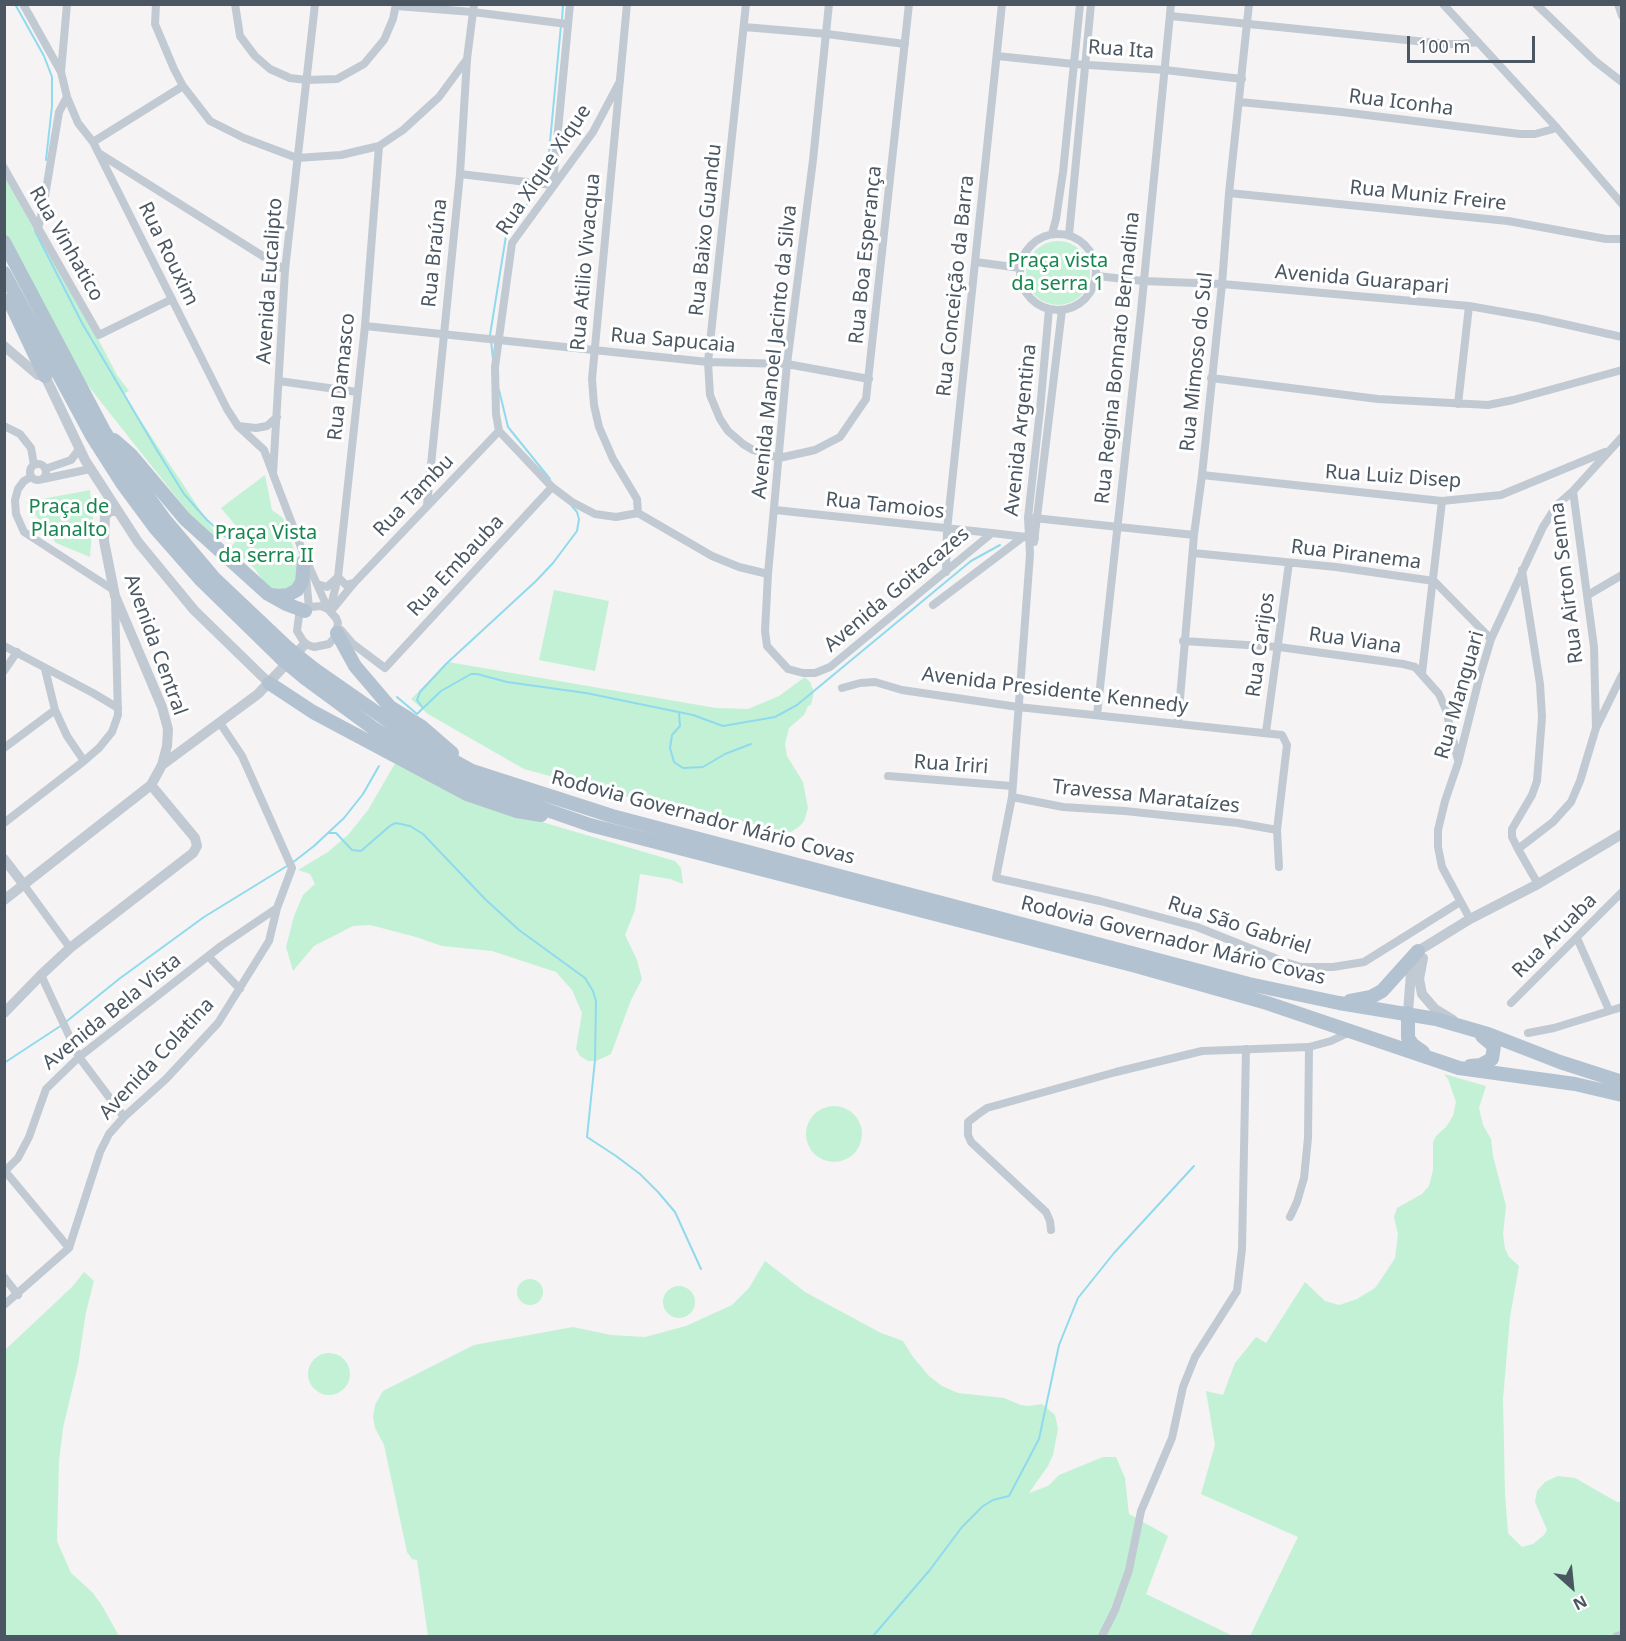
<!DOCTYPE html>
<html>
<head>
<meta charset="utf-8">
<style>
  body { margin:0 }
  #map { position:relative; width:1626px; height:1641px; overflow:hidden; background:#f5f3f3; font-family:"Noto Sans",sans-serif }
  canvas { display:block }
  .frame { position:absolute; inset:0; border:6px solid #4a5661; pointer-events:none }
  .north { position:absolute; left:1542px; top:1557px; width:60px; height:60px; -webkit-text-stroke:4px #fff; paint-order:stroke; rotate:153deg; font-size:16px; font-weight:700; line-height:24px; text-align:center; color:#4a5661 }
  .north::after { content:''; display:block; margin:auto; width:21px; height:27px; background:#4a5661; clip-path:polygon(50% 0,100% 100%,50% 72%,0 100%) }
  .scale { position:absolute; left:1407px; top:36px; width:128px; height:27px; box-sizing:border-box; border:3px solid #4a5661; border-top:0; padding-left:8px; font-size:18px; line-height:21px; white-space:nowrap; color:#4a5661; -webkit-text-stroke:4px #fff; paint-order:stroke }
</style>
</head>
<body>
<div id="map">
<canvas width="1626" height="1641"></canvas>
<div class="frame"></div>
<div class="north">N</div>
<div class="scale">100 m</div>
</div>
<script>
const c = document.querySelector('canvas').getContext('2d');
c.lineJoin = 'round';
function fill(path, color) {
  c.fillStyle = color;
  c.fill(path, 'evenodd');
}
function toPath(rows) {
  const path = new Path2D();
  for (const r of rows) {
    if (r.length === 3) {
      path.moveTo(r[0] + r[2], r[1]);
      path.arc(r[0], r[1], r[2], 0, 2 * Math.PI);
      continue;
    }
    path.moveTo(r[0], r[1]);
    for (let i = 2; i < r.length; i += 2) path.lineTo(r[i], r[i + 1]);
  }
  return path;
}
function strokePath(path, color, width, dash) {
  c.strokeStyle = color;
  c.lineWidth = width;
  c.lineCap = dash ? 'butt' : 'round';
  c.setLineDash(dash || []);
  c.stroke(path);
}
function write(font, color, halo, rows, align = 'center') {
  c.font = font + ' "Noto Sans",sans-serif';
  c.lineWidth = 6;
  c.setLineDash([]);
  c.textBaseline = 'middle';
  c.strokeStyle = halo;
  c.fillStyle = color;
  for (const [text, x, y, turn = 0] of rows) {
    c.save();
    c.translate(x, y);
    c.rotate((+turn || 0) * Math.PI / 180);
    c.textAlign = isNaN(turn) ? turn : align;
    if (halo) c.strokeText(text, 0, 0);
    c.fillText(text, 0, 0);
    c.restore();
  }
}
fill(toPath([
  [4,159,117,375,129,391,123,394,218,537,211,541,59,349,5,238],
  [1058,273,32],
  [265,475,272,510,283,518,297,558,299,575,296,581,289,588,279,591,266,586,255,569,231,547,242,533,221,508],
  [90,490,93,519,90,557,56,543,26,502],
  [554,590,609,601,595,671,539,660],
  [448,662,716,708,748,709,779,696,805,677,810,682,814,692,811,705,808,706,804,715,789,728,785,744,787,756,803,782,808,808,804,821,800,826,791,832,775,830,681,804,674,807,666,807,524,769,428,714,411,699],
  [397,760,477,803,675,861,681,868,683,884,670,879,640,874,635,910,625,935,637,960,642,979,631,1000,611,1054,596,1061,588,1061,580,1056,576,1049,582,1013,572,990,556,972,492,951,442,946,416,937,370,925,353,926,314,946,293,971,286,947,294,916,303,895,315,884,310,874,298,870,328,852,348,835,368,810],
  [1444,1074,1486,1086,1479,1108,1483,1125,1491,1139,1493,1156,1506,1206,1503,1234,1505,1249,1509,1257,1519,1266,1510,1317,1503,1399,1505,1494,1508,1533,1522,1547,1533,1544,1544,1535,1547,1530,1535,1502,1537,1491,1545,1482,1558,1476,1575,1478,1617,1502,1621,1502,1621,1636,1250,1636,1298,1537,1201,1494,1215,1445,1206,1391,1223,1395,1235,1363,1256,1337,1266,1343,1305,1282,1325,1301,1339,1305,1357,1299,1375,1288,1384,1275,1395,1258,1398,1234,1394,1217,1397,1208,1422,1194,1429,1186,1433,1170,1433,1142,1436,1136,1446,1127,1453,1116,1456,1102,1448,1079],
  [834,1134,28],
  [765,1261,805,1292,881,1333,903,1341,913,1357,929,1376,942,1386,958,1393,1004,1398,1021,1405,1029,1406,1042,1404,1055,1415,1058,1429,1053,1455,1048,1466,1029,1493,1048,1486,1059,1475,1103,1457,1116,1457,1125,1478,1129,1514,1168,1536,1146,1594,1233,1636,428,1636,417,1560,412,1559,407,1552,384,1445,375,1428,373,1417,375,1405,383,1391,474,1345,573,1327,611,1335,645,1337,686,1326,732,1305,749,1288],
  [84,1272,94,1281,86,1312,78,1365,63,1428,59,1462,57,1541,71,1573,92,1592,101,1604,119,1636,5,1636,5,1350,72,1287],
  [530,1292,13],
  [679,1302,16],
  [329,1374,21]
]), '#c3f1d5');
strokePath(toPath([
  [15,4,44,56,52,77,52,106,46,160],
  [562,20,563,4],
  [543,180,547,174,561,25],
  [35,231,82,323,158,452,184,494,207,520,230,541],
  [490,335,506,236,538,188],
  [491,341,493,359],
  [499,390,508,427,550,479],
  [397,697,417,714,441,691,471,674,477,674,507,682,586,693,693,715,723,726,775,717,797,705,971,561,1000,545],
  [423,708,417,700,420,692,446,664,536,581,553,563,577,531,579,519,577,512,571,505],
  [679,713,680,726,672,735,670,748,674,762,683,768,703,767,725,754,751,744],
  [329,833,336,833,352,850,361,851,391,825,396,823,410,826,423,834,485,899,519,930,585,978,593,991,596,1001,595,1060,587,1137,616,1156,640,1174,658,1192,675,1212,701,1269],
  [292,863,314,846,344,818,363,794,379,766],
  [67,1021,119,979,204,917,287,866],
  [4,1063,62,1025],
  [873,1636,929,1571,962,1527,983,1506,993,1500,1009,1496,1039,1439,1059,1345,1078,1298,1114,1253,1194,1166]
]), '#90daee', 2);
strokePath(toPath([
  [23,4,61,72,67,97,78,123,93,142,227,409,238,426,264,450,272,471],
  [156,4,155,24,174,69,183,86,210,121,244,138,297,158,341,155,379,146,403,130,439,97,467,59],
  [235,4,240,36,255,56,270,69,290,78,306,80,337,79,364,64,384,40,393,19,396,4],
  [315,4,285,270,273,474,304,555,328,609,336,618,338,623,335,637,329,644,314,647,305,644,297,631,299,616,311,607,321,606,328,609],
  [627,4,592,379,594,405,599,427,613,459,637,499,638,513],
  [746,4,708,362,710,395,720,419,728,431,743,444,753,450,779,458,815,450,840,437,866,399,909,4],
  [829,4,813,160,787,364,768,574,765,631,767,646,788,669,803,673,815,673,830,667,992,533,1035,538],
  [1443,4,1557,128,1622,204],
  [1536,4,1595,61,1622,82],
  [1618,4,1622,16],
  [396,6,473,12,567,24],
  [1170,16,1446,44,1462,44,1478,42],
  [744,27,827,34,905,44],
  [997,56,1074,64,1165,70,1242,79],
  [61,72,67,4],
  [620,81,593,132,512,243,495,367,496,414,499,431,552,487,572,502,595,514,616,517,638,513,712,556,739,567,768,574],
  [1240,102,1342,112,1520,134,1535,134,1557,128],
  [93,142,183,86],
  [100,154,285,270],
  [4,168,99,335,172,299],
  [460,174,552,185],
  [553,183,570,4],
  [1229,193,1508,221,1606,239,1622,239],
  [38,229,43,208,59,112,67,97],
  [1058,272,38],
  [1052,234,1056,219,1063,172,1080,4],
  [1069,235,1091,4],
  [976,262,1020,268],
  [1097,276,1143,281,1222,284,1469,306,1537,318,1622,337],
  [1049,309,1040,410,1028,518,1030,554,1012,797,996,878,1100,901,1197,927,1285,962,1301,967,1333,967,1364,962,1460,902],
  [365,326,708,362,787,364,869,379],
  [1211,378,1378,399,1488,405,1513,400,1622,370],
  [279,381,357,392],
  [1458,404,1469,306],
  [4,426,20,434,31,448,34,465],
  [238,426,256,428,267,426,277,417],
  [38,472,8],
  [45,469,71,460,80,448],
  [1202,475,1442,501,1501,495,1605,452],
  [31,477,24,481,18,489,15,500,16,514,24,532,112,589],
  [43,479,90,469],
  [427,505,460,174,467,59,474,4],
  [775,510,992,533],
  [1034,518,1194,535],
  [1034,542,1062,310],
  [1193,553,1336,567,1434,581,1491,639],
  [946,572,947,530,1002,4],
  [306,576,309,608],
  [317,584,327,587,338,577,346,585,354,583],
  [1588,595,1622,575],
  [933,605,1023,537],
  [330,610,338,577,365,326,379,146],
  [331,611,354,583,499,431],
  [341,630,353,644,385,668,552,487],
  [1183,641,1279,647,1403,664,1415,667,1439,694,1446,710,1458,760],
  [4,646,93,693,118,708],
  [4,671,17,652],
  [1422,673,1442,501],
  [842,688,860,683,875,682,902,690,1018,707,1282,735,1287,745,1277,830,1279,867],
  [55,710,67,736,84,761],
  [1097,715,1141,311,1171,4],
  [1178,722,1194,535,1202,475,1222,284,1229,193,1249,4],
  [1597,726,1622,675],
  [1266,732,1289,563],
  [4,748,55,710,45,669],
  [888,776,1012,786],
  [1012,797,1063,807,1125,811,1238,823,1277,830],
  [4,823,84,761,99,748,112,732,118,715,115,599],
  [1518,849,1512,837,1512,829,1532,795,1537,781,1542,717,1540,684,1522,570],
  [1538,884,1518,849,1553,822,1571,802,1580,781,1596,728,1594,647,1573,491,1622,437],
  [24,885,70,948],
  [1470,919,1442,867,1438,847,1438,830,1445,801,1458,763,1479,679,1491,639,1543,527,1557,505,1573,491],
  [1577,938,1609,1010],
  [208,956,240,989],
  [41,975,79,1057,124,1117],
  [1511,1003,1622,892],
  [1528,1033,1554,1028,1622,1007],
  [5,1171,69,1248],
  [4,1172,18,1158,29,1137,46,1089,79,1057,221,946,277,908],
  [1290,1217,1297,1202,1304,1178,1308,1138,1309,1047],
  [1051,1230,1050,1221,1046,1212,971,1142,968,1135,968,1122,977,1115,987,1108,1116,1072,1202,1051,1309,1047,1331,1041,1352,1031],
  [4,1277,18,1295],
  [4,1305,69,1248,100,1152,109,1134,124,1117,166,1079,218,1023,269,941,277,908,292,868,242,756,220,723],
  [1102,1636,1115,1610,1129,1570,1141,1511,1172,1438,1183,1387,1195,1357,1237,1291,1242,1249,1246,1049],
  [1617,1636,1622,1635]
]), '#c1cad2', 8);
strokePath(toPath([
  [4,346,38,375,45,376,85,460,138,542,194,610,269,683],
  [118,511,110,511,105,516,104,541,115,596,162,707,168,729,167,746,162,765],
  [4,859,24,885],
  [4,900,151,785,162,765,258,694,305,644],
  [1423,958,1419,979,1422,994,1435,1009,1453,1020],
  [4,1013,41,975,70,948,193,853,197,846,195,838,151,785],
  [1408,1013,1411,972,1418,951,1470,919,1538,884,1622,834]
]), '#c1cad2', 10);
strokePath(toPath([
  [4,242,104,431,133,476,165,520,214,578,289,649],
  [4,273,92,436,122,483,156,529,200,579,281,658],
  [9,300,45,376],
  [114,440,131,455,185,519,268,594,286,604,305,611],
  [271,595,279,596,288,595,297,590,302,582,304,561],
  [337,633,355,666,390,707,422,727,452,753],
  [314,669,413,738,472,771,612,816,1249,984,1339,1003,1436,1019,1488,1034,1560,1062,1622,1082],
  [305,678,373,728,405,748,478,786,590,825,1136,966,1267,1003,1459,1068,1575,1084,1622,1095],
  [269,683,313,712,467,794,517,811,541,815],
  [1350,1001,1371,997,1382,991,1418,951],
  [1408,1013,1408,1038,1413,1045,1423,1052],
  [1470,1066,1481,1065,1492,1059,1494,1046,1482,1036]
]), '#b3c2d1', 14);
strokePath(toPath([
  [289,649,314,669],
  [281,658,305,678]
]), '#b3c2d1', 14);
write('20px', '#4a5661', '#fff', [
  ["Rua Ita",1121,50,4],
  ["Rua Iconha",1401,103,7],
  ["Rua Xique Xique",544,170,-56],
  ["Rua Muniz Freire",1428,196,6],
  ["Rua Baixo Guandu",706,230,-84],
  ["Rua Vinhatico",66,244,60],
  ["Rua Braúna",435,253,-84],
  ["Rua Rouxim",168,254,64],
  ["Rua Boa Esperança",866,255,-84],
  ["Rua Atilio Vivacqua",586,262,-85],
  ["Avenida Guarapari",1362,280,5],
  ["Avenida Eucalipto",270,281,-86],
  ["Rua Conceição da Barra",956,286,-84],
  ["Rua Sapucaia",673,341,5],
  ["Avenida Manoel Jacinto da Silva",775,352,-84],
  ["Rua Regina Bonnato Bernadina",1118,358,-84],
  ["Rua Mimoso do Sul",1197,362,-84],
  ["Rua Damasco",342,377,-84],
  ["Avenida Argentina",1021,430,-84],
  ["Rua Luiz Disep",1393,477,4],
  ["Rua Tambu",414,496,-46],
  ["Rua Tamoios",885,506,6],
  ["Rua Piranema",1356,555,7],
  ["Rua Embauba",456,566,-47],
  ["Rua Airton Senna",1567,583,-97],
  ["Avenida Goitacazes",897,590,-40],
  ["Rua Viana",1355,641,8],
  ["Avenida Central",155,645,70],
  ["Rua Carijos",1261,645,-82],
  ["Avenida Presidente Kennedy",1055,691,7],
  ["Rua Manguari",1460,695,-74],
  ["Rua Iriri",951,765,4],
  ["Travessa Marataízes",1146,797,6],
  ["Rodovia Governador Mário Covas",703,818,15],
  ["Rua São Gabriel",1239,926,18],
  ["Rua Aruaba",1555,936,-45],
  ["Rodovia Governador Mário Covas",1173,941,14],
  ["Avenida Bela Vista",112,1012,-39],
  ["Avenida Colatina",157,1059,-47]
]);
write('20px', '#17864f', '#fff', [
  ["Praça vista",1058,261],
  ["da serra 1",1058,284],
  ["Praça de",69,507],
  ["Planalto",69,530],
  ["Praça Vista",266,533],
  ["da serra II",266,556]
]);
</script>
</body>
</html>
